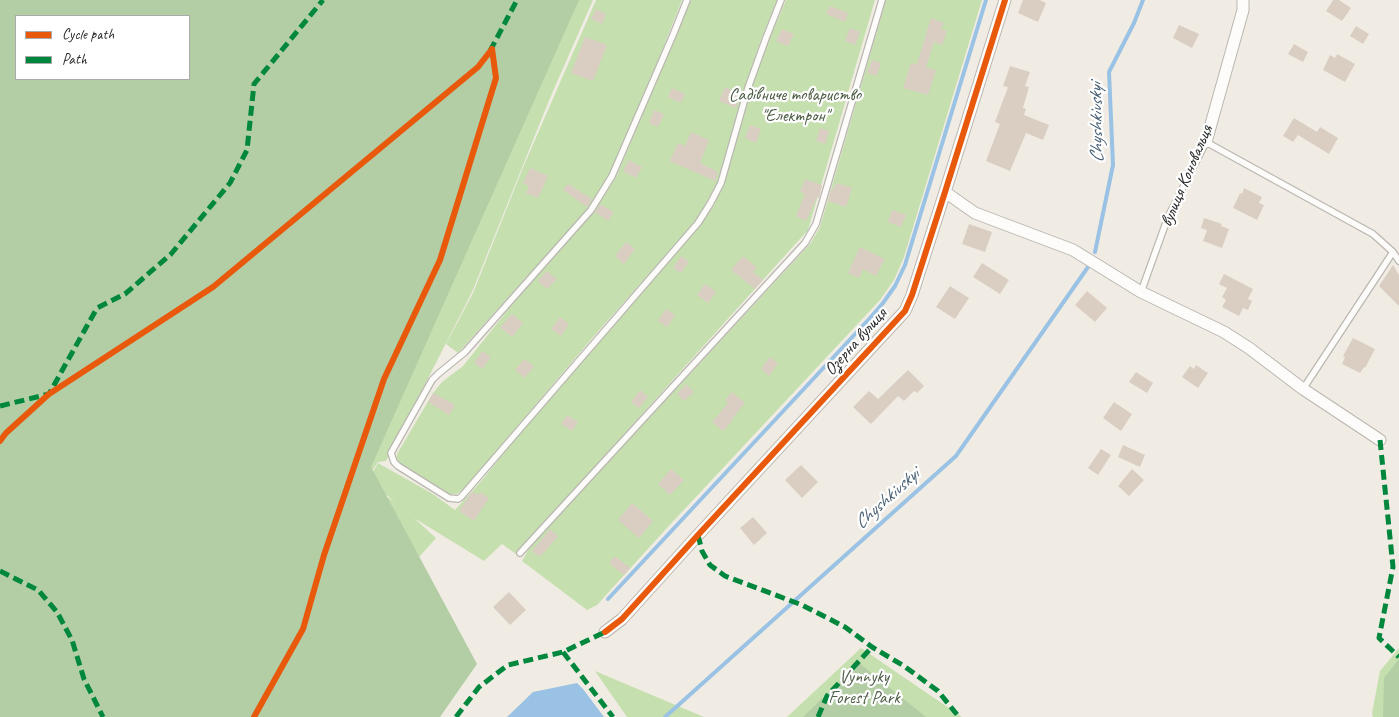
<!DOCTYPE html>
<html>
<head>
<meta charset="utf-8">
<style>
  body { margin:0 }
  #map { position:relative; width:1399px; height:717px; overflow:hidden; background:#f1ece3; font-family:Caveat,sans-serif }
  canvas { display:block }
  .legend { position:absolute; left:15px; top:15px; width:175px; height:65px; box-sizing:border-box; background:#fff; border:1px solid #aaa; margin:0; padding:6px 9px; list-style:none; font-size:15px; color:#2b2b2b }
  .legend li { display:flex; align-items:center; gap:10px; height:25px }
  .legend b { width:25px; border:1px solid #aaa }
</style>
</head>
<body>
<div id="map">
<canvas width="1399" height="717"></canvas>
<ul class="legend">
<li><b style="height:6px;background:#e8590c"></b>Cycle path</li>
<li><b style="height:6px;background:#00873e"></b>Path</li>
</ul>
</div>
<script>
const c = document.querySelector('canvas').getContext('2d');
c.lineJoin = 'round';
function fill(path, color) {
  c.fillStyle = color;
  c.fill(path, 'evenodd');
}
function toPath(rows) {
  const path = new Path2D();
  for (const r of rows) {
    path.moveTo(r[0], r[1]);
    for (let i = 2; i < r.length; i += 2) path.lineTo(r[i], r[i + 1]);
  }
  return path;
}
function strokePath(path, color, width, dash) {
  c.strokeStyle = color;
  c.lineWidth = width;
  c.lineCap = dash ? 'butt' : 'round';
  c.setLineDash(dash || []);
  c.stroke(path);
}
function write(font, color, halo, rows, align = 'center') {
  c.font = font + ' Caveat,sans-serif';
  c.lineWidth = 4.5;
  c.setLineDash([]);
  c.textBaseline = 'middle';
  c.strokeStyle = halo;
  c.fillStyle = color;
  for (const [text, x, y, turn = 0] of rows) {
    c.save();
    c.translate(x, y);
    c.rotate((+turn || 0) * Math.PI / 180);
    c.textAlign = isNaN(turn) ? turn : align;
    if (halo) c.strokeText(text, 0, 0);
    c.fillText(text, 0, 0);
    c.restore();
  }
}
fill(toPath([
  [0,0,593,0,550,98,472,292,386,461,378,462,362,485,389,498,396,504,388,496,365,485,378,463,433,494,455,510,483,479,531,419,701,224,714,205,724,184,750,92,769,40,786,0,875,0,808,230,516,554,502,544,484,561,414,518,436,538,277,717,0,717],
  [16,16,189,16,189,79,16,79],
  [596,0,682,0,658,61,610,173,588,209,458,353,446,344,473,293,524,165],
  [691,0,777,0,762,37,745,87,718,182,695,222,594,336,465,488,457,494,449,494,397,462,397,454,433,393,442,382,463,366,527,286,591,215,616,177],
  [886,0,982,0,904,257,894,280,880,300,666,529,597,605,587,610,522,561,530,547,810,244,820,227],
  [861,648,962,717,787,717],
  [1399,648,1399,717,1373,717,1372,713,1380,671],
  [595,671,704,717,627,717]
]), '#c5dfaf');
fill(toPath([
  [0,0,579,0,371,467,477,664,440,717,0,717],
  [189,16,189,79,16,79,16,16],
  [1399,659,1399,717,1383,717,1384,678],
  [859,663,926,717,803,717]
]), '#b3cea5');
fill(toPath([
  [577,683,583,689,604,717,507,717,533,692]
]), '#99c2e4');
strokePath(toPath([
  [1095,252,1113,165,1109,72,1134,23,1143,0],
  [608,599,870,318,883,303,895,286,905,265,986,0],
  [665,717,956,456,1088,267]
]), '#99c2e4', 4);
fill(toPath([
  [1023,0,1040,0,1046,3,1038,22,1018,13],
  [1333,0,1339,0,1351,8,1342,21,1326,11],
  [830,6,848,13,845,22,826,14],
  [596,9,606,14,602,24,591,19],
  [931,18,944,23,941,29,947,31,942,45,934,42,926,67,936,70,928,95,903,88,911,63,917,64],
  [1179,25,1199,34,1192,48,1173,38],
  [1356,26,1369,34,1363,44,1350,36],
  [850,28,860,32,855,45,845,41],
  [782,29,794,34,788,46,776,41],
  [585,37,607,45,593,81,571,73],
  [1294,44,1308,52,1303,62,1288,54],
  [1337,54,1355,64,1345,82,1323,70,1330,55,1335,58],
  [872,60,881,63,877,76,867,73],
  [1010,66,1030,72,1025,86,1029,87,1023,108,1026,109,1024,115,1049,125,1043,140,1026,133,1010,171,986,161,1000,124,995,122,1008,87,1003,86],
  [725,87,741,94,736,108,719,101],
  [672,88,685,94,681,103,668,97],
  [654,110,664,114,658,127,649,123],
  [1294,118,1317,132,1320,127,1338,138,1329,154,1298,135,1293,142,1283,136],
  [750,125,761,129,756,143,745,138],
  [820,128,829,131,825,144,816,141],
  [691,132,709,140,700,163,718,172,715,181,670,161,678,143,685,146],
  [629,160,642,167,636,178,623,171],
  [530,168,548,176,538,198,526,193,529,186,523,183],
  [805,179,822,185,819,198,817,197,806,221,796,216,805,194,800,192],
  [836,183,852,188,846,207,828,201,831,189,833,190],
  [568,184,592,199,587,207,563,190],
  [1244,188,1262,197,1259,203,1264,205,1257,220,1233,208,1240,193,1242,194],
  [600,204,614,212,608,221,595,212],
  [892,210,906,215,901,227,888,222],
  [1204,218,1222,224,1221,226,1229,229,1222,248,1203,241,1207,230,1201,228],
  [969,224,992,232,985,252,962,244],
  [626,242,635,249,624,264,615,256],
  [860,247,885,259,876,276,863,269,859,278,848,273],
  [681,256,689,262,681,273,673,268],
  [743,256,757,268,753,272,763,280,755,289,731,270],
  [982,263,1009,280,1000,294,973,277],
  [1393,265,1399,275,1399,306,1379,286],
  [547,271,557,279,547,289,538,281],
  [1224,274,1253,289,1248,299,1252,301,1248,310,1243,308,1239,316,1222,307,1226,300,1222,297,1227,288,1219,284],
  [705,284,716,292,708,303,697,295],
  [950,286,969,298,955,319,936,307],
  [1087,291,1107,308,1095,322,1075,305],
  [666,309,675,315,667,327,658,321],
  [512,314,523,323,512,337,500,327],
  [560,317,569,324,561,336,551,329],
  [1353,338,1375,349,1365,368,1364,367,1360,373,1342,364,1345,357,1343,356],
  [482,351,491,357,482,369,474,363],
  [770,357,778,363,769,376,761,369],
  [524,359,534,366,525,378,515,370],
  [1196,365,1208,373,1198,388,1182,377,1190,366,1194,369],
  [908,370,924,386,917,393,914,391,904,401,898,396,871,424,853,407,869,391,878,399],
  [1136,372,1153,383,1147,393,1129,382],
  [686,384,694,392,684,401,677,394],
  [640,390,648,397,639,408,631,402],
  [732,392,745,403,732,419,733,420,723,431,712,422,728,403,725,400],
  [433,393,455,405,449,415,428,402],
  [1114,402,1132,414,1121,431,1103,418],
  [567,415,578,422,572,431,561,424],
  [1123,445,1145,455,1140,467,1118,457],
  [1101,449,1111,455,1098,475,1088,468],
  [801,465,818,482,802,498,785,480],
  [671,469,684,480,670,495,658,484],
  [1132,469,1144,480,1129,496,1118,486],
  [472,491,478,495,480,492,489,498,474,521,459,511],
  [632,503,653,521,639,538,618,520],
  [753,517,767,533,754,545,740,528],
  [550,529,558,536,540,557,532,551],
  [615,556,630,568,624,575,609,563],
  [509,592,526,610,510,625,493,607]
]), '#dacec3');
const lane = toPath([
  [687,0,673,35,612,176,591,210,465,352,438,374,432,380,391,453,394,462,398,466,449,498,458,499,461,497,698,223,710,204,721,183,748,88,766,38,781,0],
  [1141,292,1168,217,1206,142,1373,234,1393,252,1399,261],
  [1303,389,1393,252],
  [520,553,805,243,816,224,882,0]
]);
const street = toPath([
  [1206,142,1243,10,1243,0],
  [945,192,975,213,1073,250,1141,292,1224,332,1249,348,1303,389,1380,440],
  [605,632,622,619,698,535,905,311,912,295,945,192,1005,0]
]);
strokePath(lane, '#bab7b1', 8);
strokePath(street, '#bab7b1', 13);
strokePath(lane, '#fdfcfb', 5.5);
strokePath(street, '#fdfcfb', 11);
strokePath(toPath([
  [490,51,517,0],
  [0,406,49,394,97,308,125,294,171,254,230,183,247,150,254,84,323,0],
  [1380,440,1393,567,1379,638,1399,657],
  [698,535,702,551,710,565,725,576,802,605,845,627,872,647,904,666,938,691,959,717],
  [0,571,38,590,57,612,72,640,84,679,103,717],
  [563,652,613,717],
  [456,717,479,687,508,665,563,652,605,632],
  [818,717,827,696,872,647]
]), '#00873e', 5, [10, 5]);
strokePath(toPath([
  [0,441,6,433,49,394,213,287,478,67,492,49],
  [605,632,622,619,698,535,905,311,912,295,945,192,1005,0],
  [254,717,303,629,324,555,384,379,440,260,496,78,492,49]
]), '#e8590c', 6);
write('18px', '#4e5e46', '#fff', [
  ["Садівниче товариство",795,95],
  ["\"Електрон\"",795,116],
  ["Vynnyky",864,677],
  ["Forest Park",864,698]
]);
write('18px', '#2b2b2b', '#fff', [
  ["вулиця Коновальця",1187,176,-67],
  ["Озерна вулиця",856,342,-48]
]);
write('italic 19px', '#486075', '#fff', [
  ["Chyshkivskyi",1097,123,-91],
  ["Chyshkivskyi",887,499,-42]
]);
</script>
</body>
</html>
